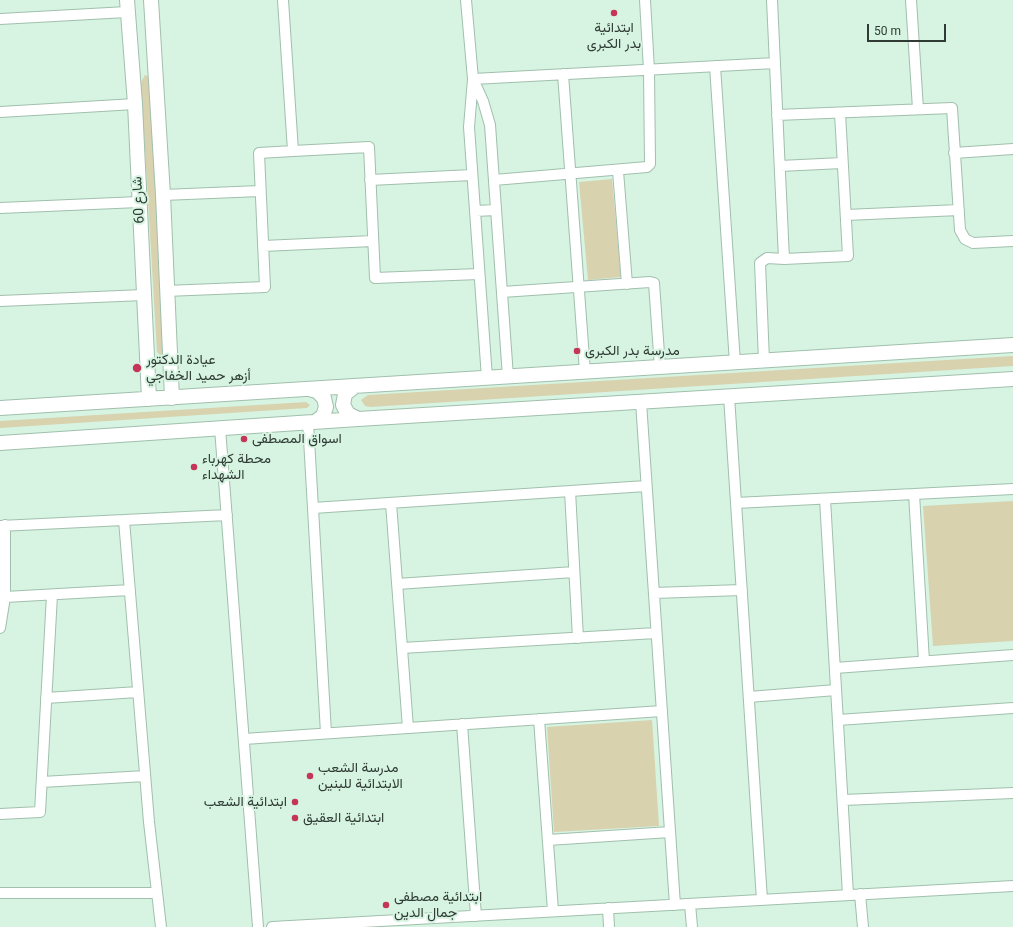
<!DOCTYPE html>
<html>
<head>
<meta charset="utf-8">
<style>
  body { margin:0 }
  #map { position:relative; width:1013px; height:927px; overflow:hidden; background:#d6f4e1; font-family:Roboto,sans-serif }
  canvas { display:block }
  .scale { position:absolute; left:867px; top:24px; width:79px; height:18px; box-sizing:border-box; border:2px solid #2f3b34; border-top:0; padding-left:5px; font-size:12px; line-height:14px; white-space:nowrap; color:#2f3b34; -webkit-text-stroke:3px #d6f4e1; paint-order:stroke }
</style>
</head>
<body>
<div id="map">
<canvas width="1013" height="927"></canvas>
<div class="scale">50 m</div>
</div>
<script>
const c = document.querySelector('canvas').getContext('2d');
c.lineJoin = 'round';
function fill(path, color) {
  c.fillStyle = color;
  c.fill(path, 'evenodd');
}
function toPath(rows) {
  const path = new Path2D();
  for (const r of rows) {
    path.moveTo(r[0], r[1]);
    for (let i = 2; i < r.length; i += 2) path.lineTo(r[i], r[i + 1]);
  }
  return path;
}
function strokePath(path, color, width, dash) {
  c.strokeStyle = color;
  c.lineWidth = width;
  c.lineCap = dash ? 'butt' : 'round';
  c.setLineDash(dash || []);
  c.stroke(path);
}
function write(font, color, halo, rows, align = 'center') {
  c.font = font + ' Roboto,Vazirmatn,sans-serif';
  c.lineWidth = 4;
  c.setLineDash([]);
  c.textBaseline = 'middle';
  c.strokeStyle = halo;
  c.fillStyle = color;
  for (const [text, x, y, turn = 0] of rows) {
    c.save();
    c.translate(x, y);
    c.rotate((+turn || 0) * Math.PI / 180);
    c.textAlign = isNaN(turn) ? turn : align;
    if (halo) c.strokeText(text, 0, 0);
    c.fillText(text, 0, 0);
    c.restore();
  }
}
fill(toPath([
  [145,75,150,77,164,352,161,356,157,352,141,82],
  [612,179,621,277,588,280,579,182],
  [1013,356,1013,366,370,407,365,406,361,400,368,395],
  [306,402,310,405,307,408,0,428,0,421],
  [1013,501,1013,641,933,646,923,506],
  [652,720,659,826,554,832,547,727]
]), '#d8d2af');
const street = toPath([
  [283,0,293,151],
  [466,0,473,79,469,127,487,378],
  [911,0,918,109],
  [0,19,127,12],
  [715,66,735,363],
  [563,74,585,372],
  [473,79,775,63],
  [473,79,483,101,490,125,508,377],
  [0,112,135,104],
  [777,115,952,108,960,230,965,239,973,243,1013,241],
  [954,153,1013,149],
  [780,166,842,163],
  [618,171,627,284],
  [370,180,472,175],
  [494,180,647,167,650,164,649,70,645,0],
  [163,195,260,191],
  [0,208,139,202],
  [475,211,496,210],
  [846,215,959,210],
  [263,246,373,241],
  [784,259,848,256,840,113],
  [166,291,265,287,259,153,293,151,369,147,375,278,479,274],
  [502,292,650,282,654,283,660,368],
  [0,301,144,295],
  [764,361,760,263,767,258,784,259,772,0],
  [729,396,762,900],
  [641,402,675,905],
  [308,422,326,733],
  [220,428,258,927],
  [570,491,578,638],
  [914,494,924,661],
  [825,499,848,895],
  [391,503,408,728],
  [736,503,1013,489],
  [313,508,646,486],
  [124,520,149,822,161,927],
  [0,526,227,515],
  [397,584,574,572],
  [654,593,742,590],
  [5,597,130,590],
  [0,628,5,597,5,525],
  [402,648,656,633],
  [835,668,1013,655],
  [749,697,836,690],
  [46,698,138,692],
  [539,719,553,911],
  [838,720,1013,708],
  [462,724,476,916],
  [244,739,662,711],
  [42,782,145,776],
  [843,800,1013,793],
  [0,814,40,812,52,595],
  [548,840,670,832],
  [0,893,156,893],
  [860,894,863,927],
  [690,904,692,927],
  [608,908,609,927],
  [272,927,1013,886]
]);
const secondary = toPath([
  [127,0,135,104,149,399],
  [151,0,163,195,172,398],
  [354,387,345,394,343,405,348,414,358,419],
  [312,390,317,391,324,398,326,407,323,416,315,422],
  [0,408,1013,345],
  [0,443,358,419,1013,379]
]);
strokePath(street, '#a1bfad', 12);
strokePath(secondary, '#a1bfad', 16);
strokePath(street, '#fff', 10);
strokePath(secondary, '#fff', 14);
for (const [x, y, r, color] of [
  [614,13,4,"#c43557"],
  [577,351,4,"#c43557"],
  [137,368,5,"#c43557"],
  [244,439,4,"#c43557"],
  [194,467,4,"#c43557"],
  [310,776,4,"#c43557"],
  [295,802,4,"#c43557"],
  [295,818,4,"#c43557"],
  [386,905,4,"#c43557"]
]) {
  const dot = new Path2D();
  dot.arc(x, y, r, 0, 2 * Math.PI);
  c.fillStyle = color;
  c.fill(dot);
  strokePath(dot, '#d6f4e1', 1.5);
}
write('14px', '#2f3b34', '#d6f4e1', [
  ["ابتدائية",614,28,"center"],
  ["بدر الكبرى",614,44,"center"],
  ["مدرسة بدر الكبرى",585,351],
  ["عيادة الدكتور",146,360],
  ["أزهر حميد الخفاجي",146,376],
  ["اسواق المصطفى",252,439],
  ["محطة كهرباء",202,459],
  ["الشهداء",202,475],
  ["مدرسة الشعب",318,768],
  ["الابتدائية للبنين",318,784],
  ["ابتدائية الشعب",287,802,"right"],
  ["ابتدائية العقيق",303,818],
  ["ابتدائية مصطفى",394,897],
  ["جمال الدين",394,913]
], 'left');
write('14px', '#2f3b34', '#d6f4e1', [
  ["شارع 60",139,200,-93]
]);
</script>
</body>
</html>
